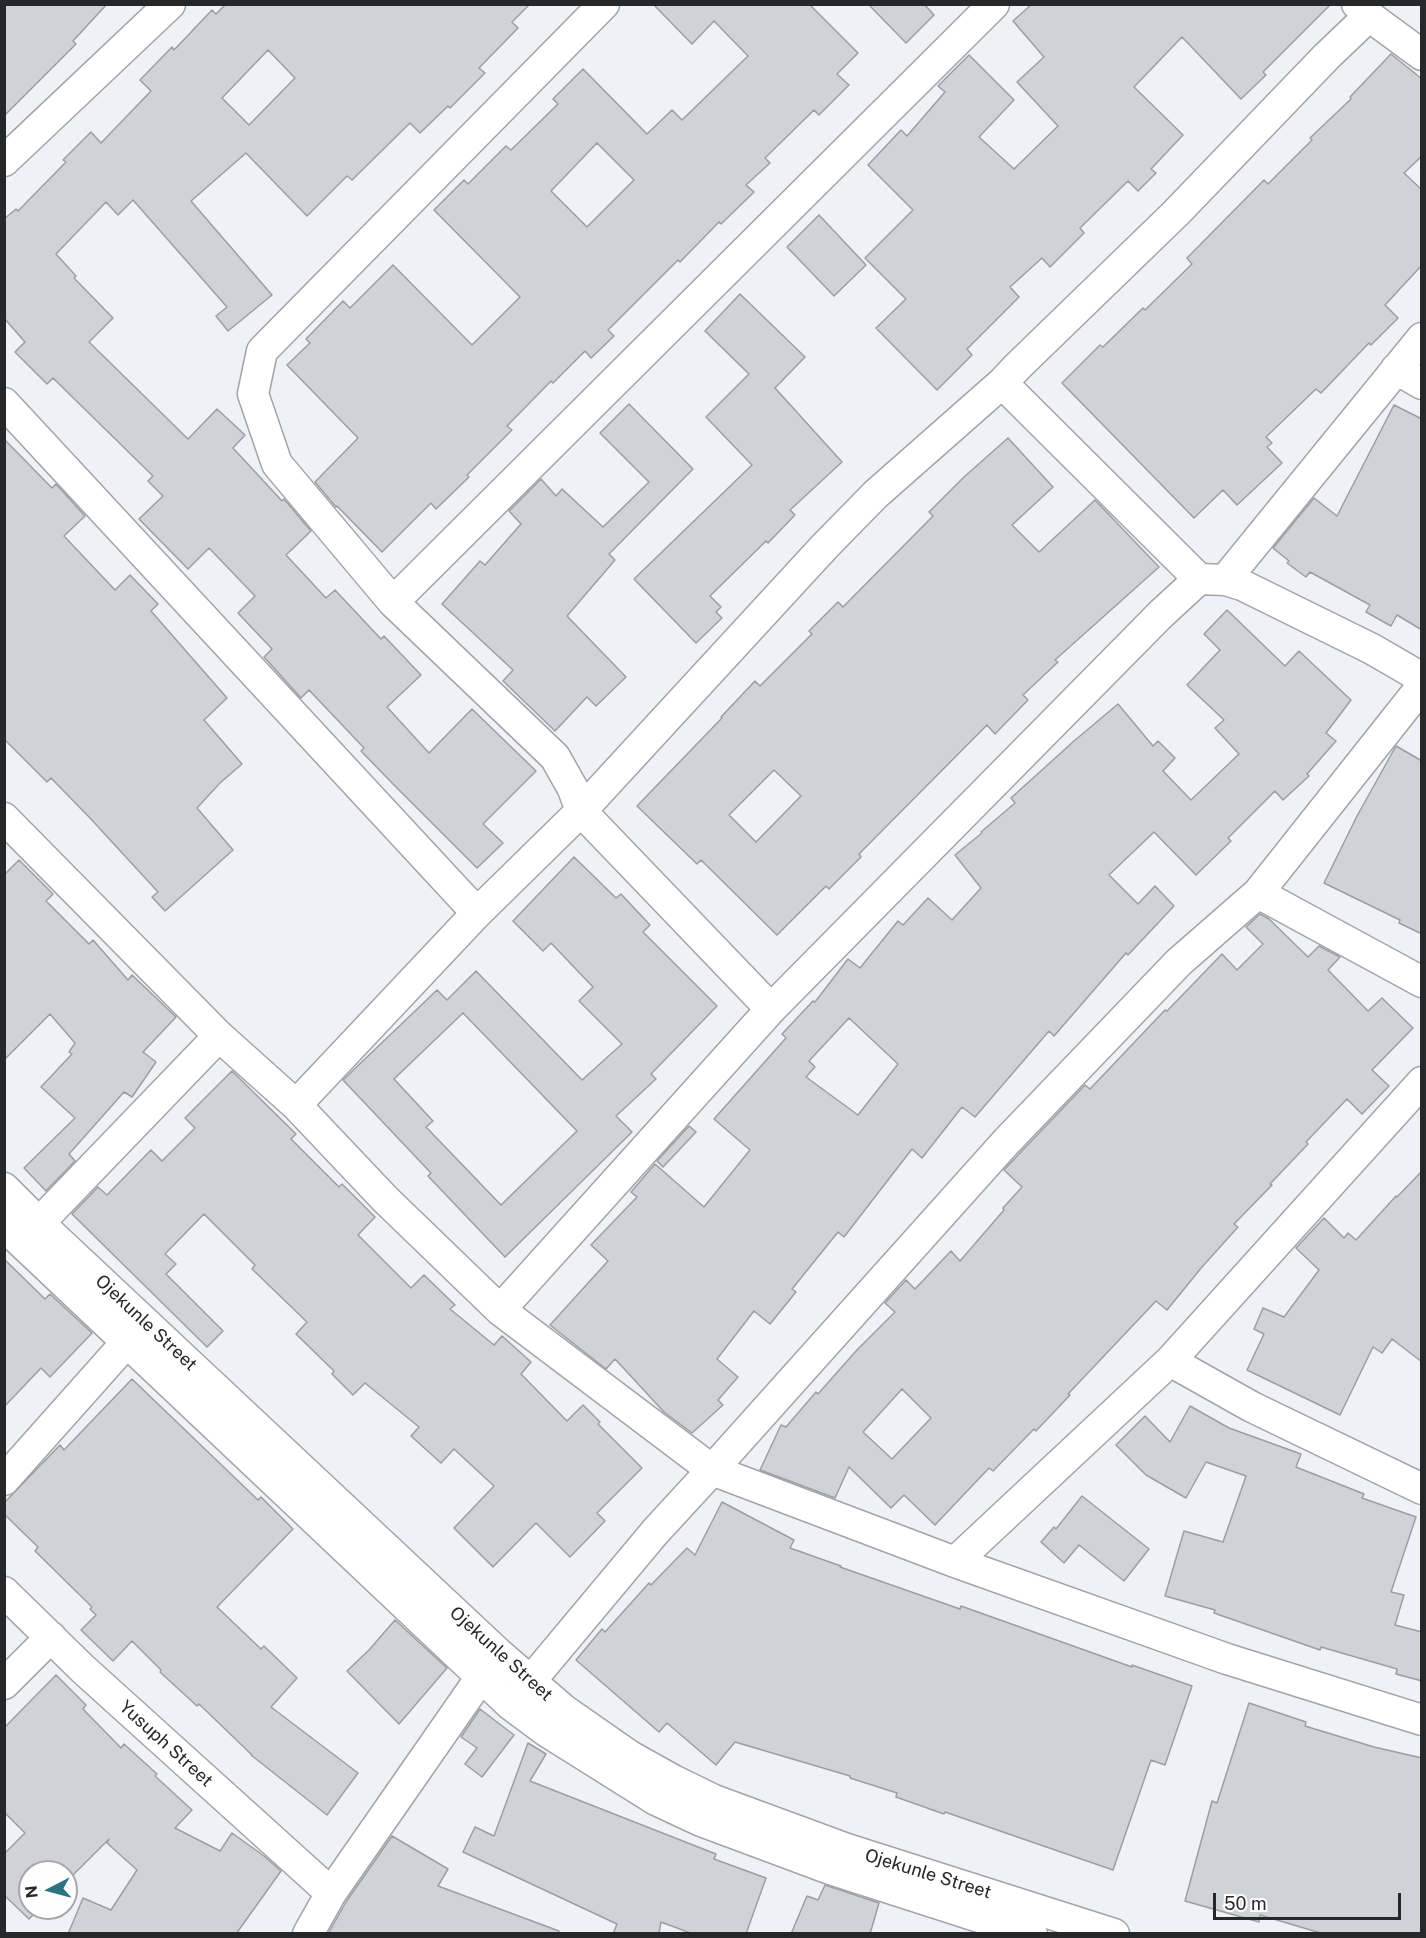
<!DOCTYPE html>
<html>
<head>
<meta charset="utf-8">
<style>
  body { margin:0 }
  #map { position:relative; width:1426px; height:1938px; overflow:hidden; background:#eff1f6; font-family:"Public Sans",sans-serif }
  canvas { display:block }
  .frame { position:absolute; inset:0; border:6px solid #262729; pointer-events:none }
  .north { position:absolute; left:18px; top:1860px; width:60px; height:60px; box-sizing:border-box; background:#fefefe; border:2px solid #a8a8a9; border-radius:50%; rotate:264deg; font-size:16px; font-weight:700; line-height:24px; text-align:center; color:#262729 }
  .north::after { content:''; display:block; margin:auto; width:21px; height:27px; background:#2e7480; clip-path:polygon(50% 0,100% 100%,50% 72%,0 100%) }
  .scale { position:absolute; left:1213px; top:1893px; width:188px; height:27px; box-sizing:border-box; border:3px solid #262729; border-top:0; padding-left:8px; font-size:18px; line-height:21px; white-space:nowrap; color:#262729; -webkit-text-stroke:4px #fefefe; paint-order:stroke }
</style>
</head>
<body>
<div id="map">
<canvas width="1426" height="1938"></canvas>
<div class="frame"></div>
<div class="north">N</div>
<div class="scale">50 m</div>
</div>
<script>
const c = document.querySelector('canvas').getContext('2d');
c.lineJoin = 'round';
function fill(path, color) {
  c.fillStyle = color;
  c.fill(path, 'evenodd');
}
function toPath(rows) {
  const path = new Path2D();
  for (const r of rows) {
    path.moveTo(r[0], r[1]);
    for (let i = 2; i < r.length; i += 2) path.lineTo(r[i], r[i + 1]);
  }
  return path;
}
function strokePath(path, color, width, dash) {
  c.strokeStyle = color;
  c.lineWidth = width;
  c.lineCap = dash ? 'butt' : 'round';
  c.setLineDash(dash || []);
  c.stroke(path);
}
function write(font, color, halo, rows, align = 'center') {
  c.font = font + ' "Public Sans",sans-serif';
  c.lineWidth = 5;
  c.setLineDash([]);
  c.textBaseline = 'middle';
  c.strokeStyle = halo;
  c.fillStyle = color;
  for (const [text, x, y, turn = 0] of rows) {
    c.save();
    c.translate(x, y);
    c.rotate((+turn || 0) * Math.PI / 180);
    c.textAlign = isNaN(turn) ? turn : align;
    if (halo) c.strokeText(text, 0, 0);
    c.fillText(text, 0, 0);
    c.restore();
  }
}
const building = toPath([
  [4,4,107,4,73,41,76,44,4,116,4,4],
  [226,4,530,4,512,22,518,28,479,68,485,73,450,108,448,106,420,133,410,123,352,180,347,176,307,216,246,153,191,201,272,295,228,331,216,316,227,307,133,200,118,215,106,202,56,254,76,276,74,278,113,318,89,342,188,439,217,409,245,435,233,448,282,501,284,499,311,531,286,555,326,598,335,590,381,639,384,636,421,675,387,707,429,753,472,709,536,771,483,824,503,843,477,868,395,786,361,751,364,748,309,690,301,698,264,657,272,649,238,613,255,596,209,548,188,569,139,519,163,496,148,481,153,476,53,378,47,384,15,352,25,342,4,318,4,219,16,209,18,211,66,162,63,160,91,132,101,143,151,91,140,80,172,47,174,50,212,10,216,14,226,4],
  [268,50,295,78,249,125,222,98,268,50],
  [653,4,809,4,858,53,837,74,849,85,819,115,814,110,765,158,770,163,746,185,754,192,721,224,719,222,680,262,678,260,608,330,614,336,591,358,585,351,553,383,551,381,507,426,512,430,467,475,469,477,436,509,431,503,382,552,337,506,336,507,315,482,358,438,287,365,310,343,306,339,343,301,350,308,393,265,472,345,520,297,434,210,464,180,468,184,506,146,511,150,558,104,553,99,583,69,647,134,672,110,682,120,748,56,714,21,692,44,653,4],
  [597,143,634,180,587,227,551,191,597,143],
  [868,4,924,4,934,15,906,43,868,4],
  [1032,4,1331,4,1263,72,1266,75,1241,99,1182,37,1134,87,1183,135,1151,169,1156,173,1138,191,1128,181,1080,228,1084,233,1050,267,1042,258,1010,287,1019,297,967,349,972,355,937,390,876,328,906,299,865,258,913,210,868,165,901,130,907,136,945,92,938,86,969,55,1014,100,979,137,1014,169,1058,126,1017,82,1044,57,1013,21,1032,4],
  [1391,54,1422,79,1422,156,1404,173,1422,190,1422,265,1385,305,1398,318,1371,345,1369,343,1321,393,1316,389,1266,437,1272,443,1267,447,1282,463,1237,505,1223,490,1194,518,1062,383,1100,345,1103,347,1143,308,1145,310,1192,264,1187,258,1264,180,1268,184,1312,140,1310,138,1351,99,1350,97,1391,54],
  [819,215,866,265,834,296,787,247,819,215],
  [740,294,805,357,775,388,842,462,790,510,795,515,768,543,766,541,710,596,721,607,716,612,722,618,696,643,634,579,752,465,706,417,749,374,705,331,740,294],
  [629,404,693,469,609,554,615,560,567,616,626,677,596,706,587,697,555,731,503,681,513,670,442,604,480,561,485,565,521,524,509,511,541,479,556,496,562,489,603,527,649,482,600,433,629,404],
  [1394,405,1422,419,1422,630,1397,615,1391,626,1366,612,1370,605,1310,572,1306,577,1287,563,1289,561,1273,548,1314,498,1337,516,1394,405],
  [1008,438,1053,487,1012,525,1039,552,1095,500,1159,567,1055,660,1058,662,1023,695,1028,700,995,734,987,725,859,854,861,857,829,889,826,886,777,935,701,860,697,864,637,806,722,718,721,717,755,681,760,686,812,634,809,631,838,602,843,607,933,516,929,512,964,477,1008,438],
  [774,770,801,796,756,842,729,815,774,770],
  [4,439,52,488,56,484,85,516,64,536,115,590,130,575,158,604,151,611,227,698,204,720,242,764,220,783,197,808,233,850,165,911,152,897,158,892,90,818,51,778,47,782,4,739,4,439],
  [1227,610,1285,666,1299,651,1351,700,1326,733,1336,741,1307,774,1309,776,1283,800,1275,791,1228,838,1231,841,1196,875,1154,832,1109,875,1138,904,1155,886,1174,906,1128,955,1126,953,1054,1036,1049,1031,975,1117,962,1107,922,1158,912,1149,844,1237,838,1232,792,1289,796,1292,770,1324,754,1311,717,1359,738,1377,718,1400,723,1405,692,1433,664,1412,615,1359,606,1369,550,1325,608,1261,591,1245,637,1197,631,1192,655,1164,704,1207,750,1150,714,1119,786,1038,782,1034,813,1001,815,1002,848,959,860,968,898,921,903,925,928,898,952,920,981,888,955,855,982,833,981,832,1015,803,1011,798,1074,741,1118,704,1153,746,1158,741,1175,758,1163,771,1191,800,1239,754,1215,728,1224,720,1187,685,1220,650,1204,634,1227,610],
  [849,1018,898,1064,858,1115,806,1077,815,1067,809,1061,849,1018],
  [1396,746,1422,761,1422,934,1399,923,1400,920,1324,883,1357,816,1396,746],
  [574,857,616,898,621,894,650,925,643,932,717,1006,651,1074,656,1079,616,1116,632,1132,505,1257,428,1176,431,1173,343,1080,437,990,447,1000,476,971,582,1080,622,1044,579,1001,593,987,551,943,543,951,513,921,574,857],
  [463,1013,577,1131,501,1205,426,1127,433,1121,394,1079,463,1013],
  [19,860,53,894,46,901,89,944,93,940,128,980,132,975,176,1017,143,1052,156,1062,132,1097,124,1092,69,1154,75,1161,46,1191,24,1168,75,1118,41,1087,72,1054,69,1052,75,1043,50,1014,4,1060,4,875,19,860],
  [1260,914,1269,919,1308,957,1319,946,1340,957,1328,970,1368,1011,1382,998,1413,1028,1372,1070,1389,1086,1362,1114,1347,1099,1306,1142,1308,1144,1270,1184,1272,1185,1234,1224,1238,1227,1202,1267,1167,1310,1156,1301,1068,1394,1070,1395,1036,1431,1034,1429,993,1471,989,1468,935,1525,904,1495,891,1508,849,1467,835,1498,760,1470,781,1425,786,1427,816,1392,818,1394,856,1351,895,1312,885,1303,906,1280,915,1289,951,1251,960,1261,1004,1210,1003,1208,1022,1187,1004,1170,1019,1154,1085,1085,1090,1089,1165,1010,1167,1011,1222,954,1237,970,1263,944,1246,927,1260,914],
  [902,1389,931,1418,892,1459,863,1432,902,1389],
  [232,1071,296,1134,291,1139,339,1187,342,1184,375,1217,358,1235,411,1288,424,1275,455,1305,450,1309,494,1345,502,1336,531,1362,521,1374,567,1421,583,1405,600,1422,598,1424,642,1468,597,1513,605,1521,570,1557,536,1523,493,1567,454,1528,494,1486,454,1449,441,1463,411,1436,419,1427,365,1383,353,1395,332,1374,334,1371,296,1334,307,1322,252,1269,255,1265,204,1214,165,1254,176,1264,166,1274,223,1331,207,1347,72,1214,98,1187,107,1195,151,1150,162,1161,195,1128,185,1118,232,1071],
  [689,1126,696,1132,663,1167,657,1161,689,1126],
  [1422,1171,1422,1362,1392,1339,1382,1353,1373,1347,1340,1415,1247,1370,1264,1334,1254,1329,1263,1308,1284,1317,1319,1270,1296,1248,1324,1218,1344,1238,1348,1233,1356,1240,1396,1196,1397,1197,1422,1171],
  [4,1259,45,1299,50,1294,92,1333,50,1377,41,1368,4,1407,4,1259],
  [132,1379,258,1500,261,1497,293,1529,217,1607,261,1649,264,1646,297,1678,271,1707,358,1773,327,1815,251,1755,251,1754,199,1704,197,1706,160,1672,161,1670,132,1641,113,1661,81,1630,96,1615,90,1609,92,1607,35,1551,38,1547,4,1514,4,1503,60,1445,64,1450,132,1379],
  [1190,1406,1229,1428,1301,1454,1296,1467,1364,1494,1362,1498,1416,1517,1391,1592,1404,1595,1395,1625,1422,1632,1422,1681,1396,1674,1397,1669,1321,1647,1320,1650,1214,1613,1215,1610,1165,1596,1184,1531,1223,1542,1246,1476,1206,1462,1186,1498,1146,1475,1116,1445,1145,1416,1170,1442,1190,1406],
  [1082,1496,1149,1549,1124,1581,1079,1545,1064,1563,1041,1542,1054,1527,1056,1529,1082,1496],
  [722,1502,794,1540,790,1548,841,1566,840,1567,960,1609,961,1606,1132,1667,1132,1665,1192,1686,1165,1765,1151,1760,1113,1870,945,1812,944,1814,896,1797,897,1793,850,1778,850,1776,735,1742,716,1765,667,1723,659,1732,576,1660,602,1629,605,1632,649,1583,651,1585,687,1548,695,1555,722,1502],
  [395,1620,447,1668,399,1724,347,1671,369,1650,395,1620],
  [56,1675,86,1705,83,1709,121,1748,124,1744,157,1774,155,1776,192,1810,175,1828,220,1851,232,1833,264,1856,281,1871,236,1934,68,1934,83,1898,111,1910,137,1870,107,1843,109,1839,66,1882,66,1872,30,1872,30,1908,40,1908,29,1919,4,1895,4,1854,25,1833,4,1812,4,1728,56,1675],
  [1249,1703,1306,1722,1305,1726,1374,1747,1422,1758,1422,1934,1324,1934,1260,1915,1259,1922,1185,1901,1212,1801,1217,1803,1249,1703],
  [480,1709,514,1735,482,1777,465,1764,477,1748,461,1737,480,1709],
  [528,1743,546,1754,530,1781,716,1854,714,1859,766,1878,746,1934,693,1934,661,1922,659,1934,613,1934,617,1924,463,1852,475,1827,494,1836,528,1743],
  [392,1836,448,1869,438,1886,559,1931,558,1934,328,1934,346,1902,392,1836],
  [825,1885,879,1903,870,1934,791,1934,807,1896,818,1900,825,1885]
]);
fill(building, '#d0d2d7');
strokePath(building, '#9c9ea3', 1.5);
const minor = toPath([
  [604,4,262,351,253,394,277,464,393,602,555,757,573,789,581,811,771,1009],
  [1357,4,1369,16,1422,55],
  [4,161,170,4],
  [1396,369,1422,384],
  [1002,383,1199,579],
  [4,403,477,913],
  [1225,580,1242,585,1372,649,1422,678],
  [393,602,994,4],
  [4,818,219,1036,296,1105,385,1199,500,1310,712,1470,1006,1142,1179,962,1258,893,1422,982],
  [1258,893,1422,686],
  [296,1105,477,913,581,811,825,546,876,494,1002,383,1017,367,1176,213,1327,56,1369,16],
  [4,1188,39,1223,498,1653,564,1710,630,1756,673,1780,714,1800,847,1849,1114,1934],
  [39,1223,219,1036],
  [4,1226,511,1705,546,1731,656,1800,701,1821,830,1869,1032,1934],
  [500,1310,771,1009,1161,614,1199,579,1225,580,1422,338],
  [1170,1361,1252,1407,1422,1489],
  [4,1480,126,1343],
  [955,1562,1170,1361,1422,1082],
  [4,1592,83,1669,331,1893],
  [4,1684,51,1637],
  [518,1696,655,1532,712,1470,955,1562,1227,1659,1422,1720],
  [308,1934,331,1893,493,1660]
]);
strokePath(minor, '#a2a4a8', 33);
strokePath(minor, '#fff', 30);
write('18px', '#262729', '#fefefe', [
  ["Ojekunle Street",146,1323,43],
  ["Ojekunle Street",501,1654,42],
  ["Yusuph Street",166,1744,42],
  ["Ojekunle Street",928,1874,17]
]);
</script>
</body>
</html>
